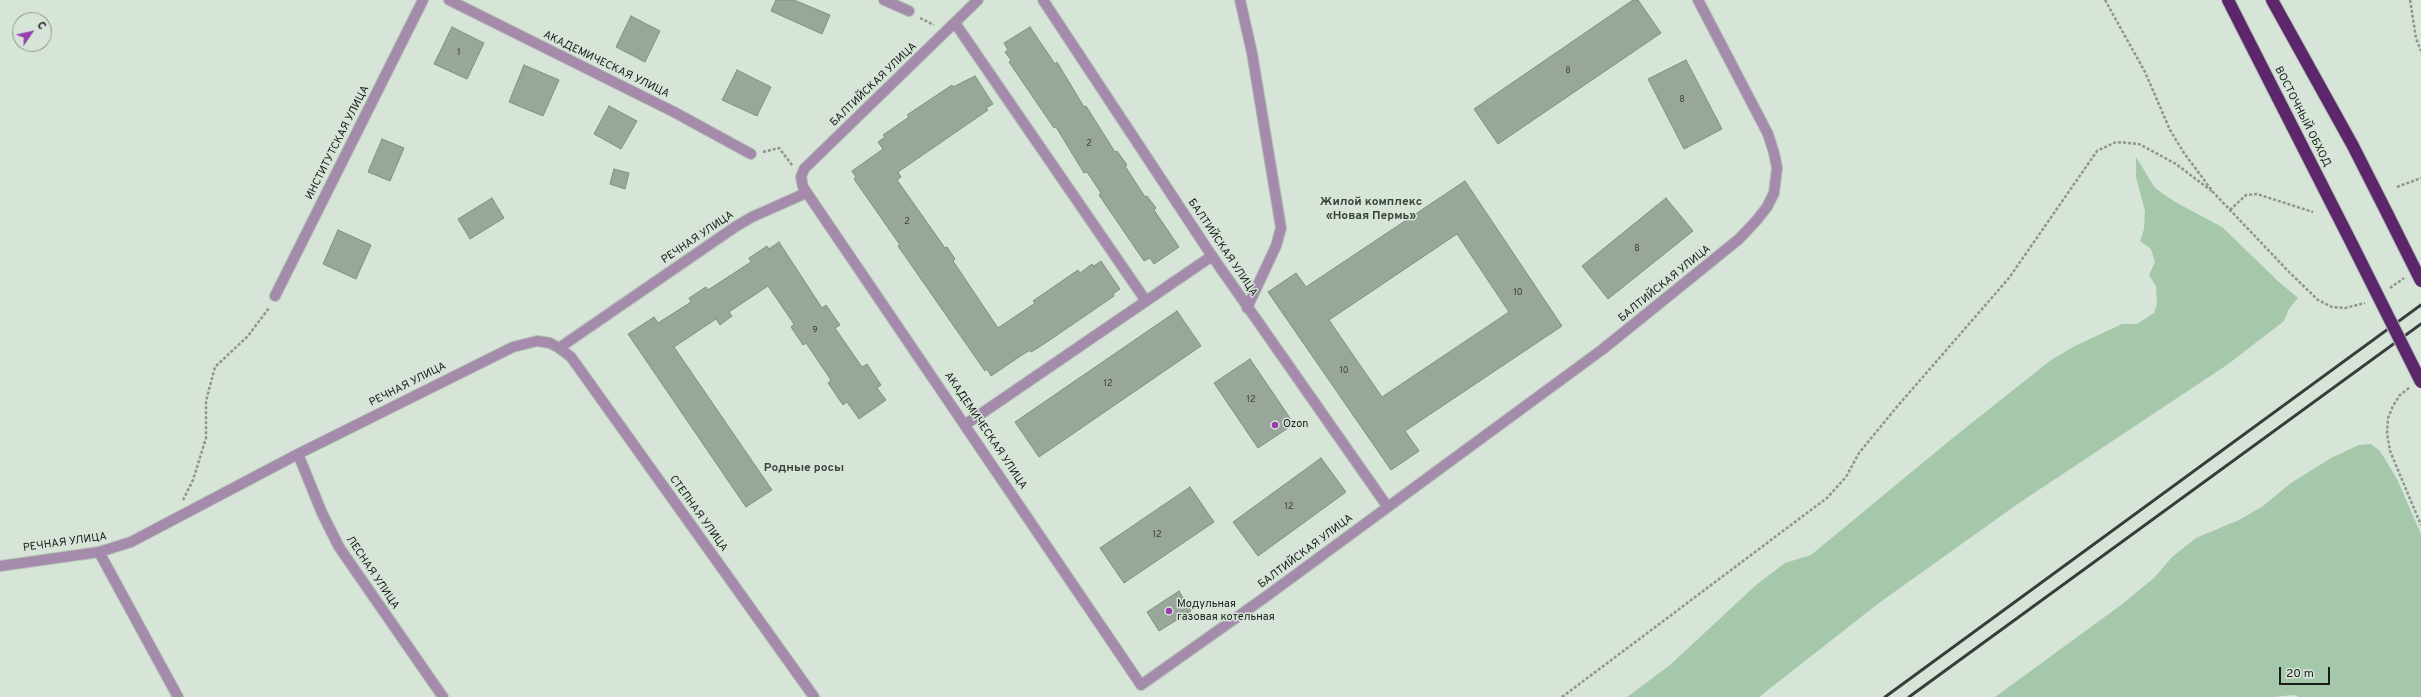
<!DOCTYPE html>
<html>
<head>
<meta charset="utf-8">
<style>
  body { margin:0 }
  #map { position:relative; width:2421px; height:697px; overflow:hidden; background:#d7e5d9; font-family:Overpass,sans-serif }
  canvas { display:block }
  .north { position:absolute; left:12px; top:12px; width:40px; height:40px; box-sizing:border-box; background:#d7e5d9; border:1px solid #8b958c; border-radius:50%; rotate:56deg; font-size:11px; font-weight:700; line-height:16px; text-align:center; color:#181d19 }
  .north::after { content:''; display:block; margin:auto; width:14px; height:18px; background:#9740ad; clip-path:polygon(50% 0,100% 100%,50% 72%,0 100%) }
  .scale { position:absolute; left:2279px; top:667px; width:51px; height:18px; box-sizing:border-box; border:2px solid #181d19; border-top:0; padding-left:5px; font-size:12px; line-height:14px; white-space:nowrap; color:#181d19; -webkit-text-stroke:3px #d7e5d9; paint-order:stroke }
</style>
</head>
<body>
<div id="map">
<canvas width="2421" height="697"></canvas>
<div class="north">С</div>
<div class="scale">20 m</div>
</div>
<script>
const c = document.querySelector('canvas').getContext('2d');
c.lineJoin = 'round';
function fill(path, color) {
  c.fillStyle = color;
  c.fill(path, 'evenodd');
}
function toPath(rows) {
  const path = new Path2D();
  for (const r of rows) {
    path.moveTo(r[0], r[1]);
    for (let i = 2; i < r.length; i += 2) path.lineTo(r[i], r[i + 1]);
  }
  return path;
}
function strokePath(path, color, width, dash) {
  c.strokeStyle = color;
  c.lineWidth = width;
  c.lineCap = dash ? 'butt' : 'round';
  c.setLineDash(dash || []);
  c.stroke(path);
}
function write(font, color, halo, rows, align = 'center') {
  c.font = font + ' Overpass,sans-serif';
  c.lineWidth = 3;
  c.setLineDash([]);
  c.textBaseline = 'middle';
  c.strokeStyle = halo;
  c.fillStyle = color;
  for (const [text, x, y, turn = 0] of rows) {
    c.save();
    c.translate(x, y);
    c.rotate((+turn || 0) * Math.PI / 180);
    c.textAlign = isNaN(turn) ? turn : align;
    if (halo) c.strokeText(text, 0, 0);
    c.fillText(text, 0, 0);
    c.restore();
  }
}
fill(toPath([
  [2136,157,2155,188,2175,202,2222,227,2279,282,2298,298,2289,309,2284,321,2227,365,2019,503,1879,603,1759,697,1627,697,1670,665,1756,585,1785,563,1811,555,1954,437,2051,360,2075,346,2122,324,2137,324,2154,313,2157,304,2156,286,2149,275,2155,262,2151,249,2140,241,2144,229,2145,211,2136,177],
  [2371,444,2380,451,2397,479,2421,534,2421,697,2299,697,2294,695,2272,697,1995,697,2121,605,2154,578,2172,557,2196,538,2239,520,2263,506,2291,483,2331,458,2359,445]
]), '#a4c8a9');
const building = toPath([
  [776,0,794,0,830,15,822,34,771,11,776,0],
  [1633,0,1638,0,1661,33,1498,144,1474,109,1633,0],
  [631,16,660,31,645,62,616,47,631,16],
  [452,27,484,43,467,79,434,64,452,27],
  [1030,27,1055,64,1057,62,1084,107,1086,106,1115,152,1117,151,1127,165,1125,166,1145,197,1147,196,1156,208,1154,210,1179,247,1154,264,1150,258,1144,261,1099,195,1101,193,1087,172,1084,173,1056,127,1054,128,1009,62,1011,60,1005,52,1008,50,1004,43,1030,27],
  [1686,60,1722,129,1684,149,1648,79,1686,60],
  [524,65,559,80,543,116,509,102,524,65],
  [737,70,771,87,757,116,722,100,737,70],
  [975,76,993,104,986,108,988,110,898,172,901,177,897,180,919,211,945,248,947,247,955,259,953,261,998,328,1035,303,1033,301,1046,292,1078,270,1080,273,1092,264,1094,266,1101,261,1120,289,1113,294,1114,296,1044,344,1031,352,1030,350,1022,355,991,376,987,369,985,371,914,269,898,246,900,245,854,179,856,177,852,171,883,149,878,142,885,137,883,135,909,117,907,115,952,85,953,87,975,76],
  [609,106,637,121,621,149,594,134,609,106],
  [382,139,404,148,390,181,368,172,382,139],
  [614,169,629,173,625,189,610,184,614,169],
  [1465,181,1562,326,1405,431,1419,451,1391,470,1268,292,1296,273,1306,287,1465,181],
  [1457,234,1509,312,1382,397,1329,320,1457,234],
  [492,198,504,218,470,239,458,219,492,198],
  [1666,198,1693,231,1608,299,1582,266,1666,198],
  [338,230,371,245,356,279,323,264,338,230],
  [779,242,822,308,826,305,840,325,835,328,862,367,867,364,881,385,877,388,886,400,859,419,847,402,843,405,828,383,831,380,806,343,803,345,791,327,794,324,768,286,729,312,732,316,720,325,716,319,674,347,772,490,746,507,628,334,654,317,658,323,691,302,689,298,706,287,708,290,751,262,749,258,767,246,769,249,779,242],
  [1177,311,1201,346,1039,457,1015,422,1177,311],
  [1250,359,1294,424,1258,448,1214,383,1250,359],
  [1321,458,1346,492,1258,556,1233,522,1321,458],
  [1190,487,1214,522,1124,583,1100,548,1190,487],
  [1179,591,1191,611,1159,631,1147,612,1179,591]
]);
fill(building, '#99a79b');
strokePath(building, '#818e83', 1);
const lane = toPath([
  [1240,0,1252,53,1281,228,1276,246,1247,308],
  [955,23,1146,301],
  [559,348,571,357,814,697],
  [966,424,1212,256],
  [298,454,322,513,339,547,443,697],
  [99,552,178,697],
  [0,566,99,552,131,542,298,454,513,347,537,341,550,343,559,348,735,227,752,217,806,193]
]);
const street = toPath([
  [449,0,674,112,751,154],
  [884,0,909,11],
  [978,0,804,169,801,177,803,187,1141,685,1264,598,1603,349,1739,239,1756,221,1767,207,1774,193,1777,168,1774,153,1768,134,1698,0],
  [1043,0,1212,256,1387,506],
  [275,296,423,0]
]);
const highway = toPath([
  [2228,0,2353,246],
  [2272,0,2353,146,2388,215]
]);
strokePath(lane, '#b5c1b6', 12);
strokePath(street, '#b5c1b6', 12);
strokePath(highway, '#b5c1b6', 14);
strokePath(toPath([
  [2105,0,2145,72,2170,130,2184,153,2213,192,2290,273,2318,300,2332,307,2345,308,2365,303],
  [2410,0,2416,38,2421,51],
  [920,18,934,25],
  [763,152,779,148,792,165],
  [2397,187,2421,178],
  [2230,210,2246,195,2257,194,2313,212],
  [2390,288,2404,278],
  [2409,388,2400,395,2393,406,2388,418,2387,433,2390,451,2421,525],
  [183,500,193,480,206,438,206,401,215,367,248,336,269,308],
  [1562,697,1827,498,1846,477,1859,453,1895,409,2009,278,2097,151,2116,142,2139,144,2176,164,2213,192]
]), '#8c968d', 2.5, [3, 2]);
strokePath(lane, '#a48aab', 10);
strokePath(street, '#a48aab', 10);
strokePath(highway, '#5c266a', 12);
strokePath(toPath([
  [1885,697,2421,305],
  [1909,697,2421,324]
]), '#373d38', 3);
const highwayBridge = toPath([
  [2388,215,2421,281],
  [2353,246,2421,382]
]);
strokePath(highwayBridge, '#b5c1b6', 14, []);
strokePath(highwayBridge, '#5c266a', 12);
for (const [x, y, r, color] of [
  [1275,425,4,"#9740ad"],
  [1169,611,4,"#9740ad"]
]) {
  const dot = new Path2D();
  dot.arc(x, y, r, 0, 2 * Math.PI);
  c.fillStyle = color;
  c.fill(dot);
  strokePath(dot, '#d7e5d9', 1.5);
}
write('9px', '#38403a', null, [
  ["1",459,53],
  ["8",1568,71],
  ["8",1682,100],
  ["2",1089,144],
  ["2",907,222],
  ["8",1637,249],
  ["10",1518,293],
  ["9",815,331],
  ["10",1344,371],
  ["12",1108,384],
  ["12",1251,400],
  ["12",1289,507],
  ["12",1157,535]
]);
write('11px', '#181d19', '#d7e5d9', [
  ["АКАДЕМИЧЕСКАЯ УЛИЦА",606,65,26],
  ["БАЛТИЙСКАЯ УЛИЦА",874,85,-44],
  ["ВОСТОЧНЫЙ ОБХОД",2302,117,63],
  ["ИНСТИТУТСКАЯ УЛИЦА",338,143,-63],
  ["РЕЧНАЯ УЛИЦА",698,238,-34],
  ["БАЛТИЙСКАЯ УЛИЦА",1222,248,56],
  ["БАЛТИЙСКАЯ УЛИЦА",1665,284,-39],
  ["РЕЧНАЯ УЛИЦА",408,385,-27],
  ["АКАДЕМИЧЕСКАЯ УЛИЦА",985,431,56],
  ["СТЕПНАЯ УЛИЦА",698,514,54],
  ["РЕЧНАЯ УЛИЦА",65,543,-8],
  ["БАЛТИЙСКАЯ УЛИЦА",1306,552,-37],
  ["ЛЕСНАЯ УЛИЦА",372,573,56]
]);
write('11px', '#181d19', '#d7e5d9', [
  ["Ozon",1283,425],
  ["Модульная",1177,605],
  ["газовая котельная",1177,618]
], 'left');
write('bold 12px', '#39453b', '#d7e5d9', [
  ["Жилой комплекс",1371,203],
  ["«Новая Пермь»",1371,217],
  ["Родные росы",804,469]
]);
</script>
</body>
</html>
